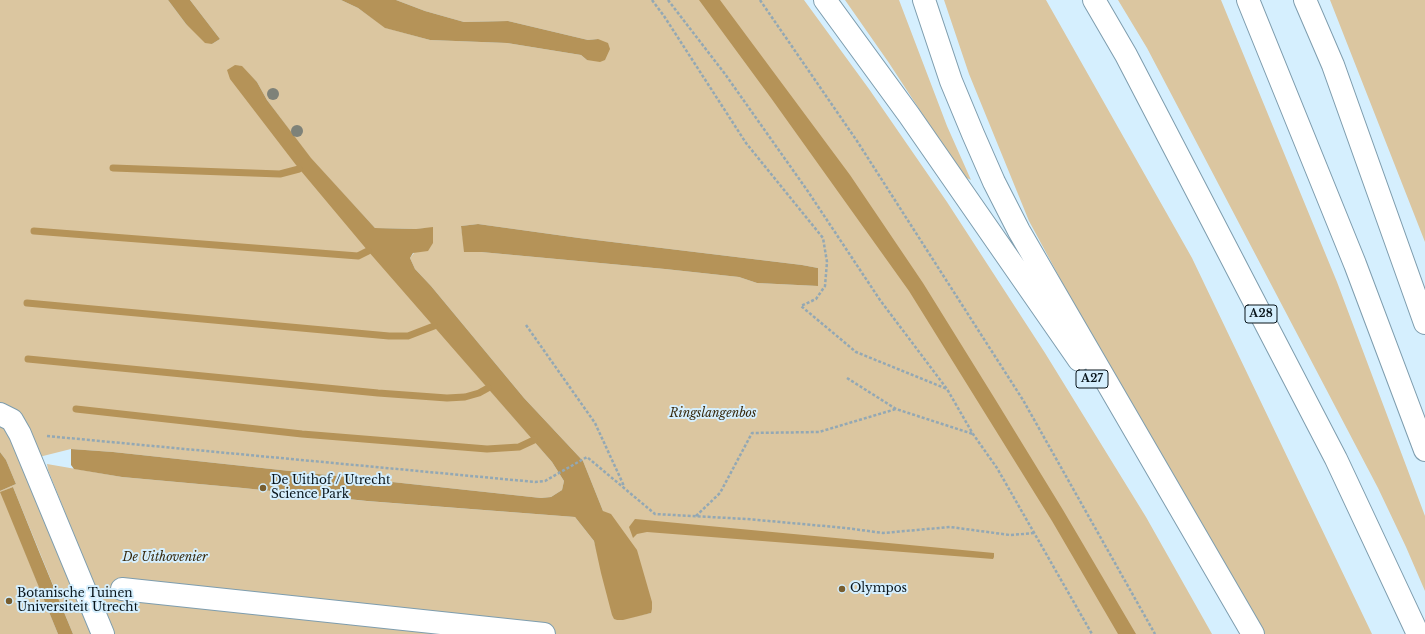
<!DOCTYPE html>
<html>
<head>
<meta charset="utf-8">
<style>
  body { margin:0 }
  canvas { display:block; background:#d5effe }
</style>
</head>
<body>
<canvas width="1425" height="634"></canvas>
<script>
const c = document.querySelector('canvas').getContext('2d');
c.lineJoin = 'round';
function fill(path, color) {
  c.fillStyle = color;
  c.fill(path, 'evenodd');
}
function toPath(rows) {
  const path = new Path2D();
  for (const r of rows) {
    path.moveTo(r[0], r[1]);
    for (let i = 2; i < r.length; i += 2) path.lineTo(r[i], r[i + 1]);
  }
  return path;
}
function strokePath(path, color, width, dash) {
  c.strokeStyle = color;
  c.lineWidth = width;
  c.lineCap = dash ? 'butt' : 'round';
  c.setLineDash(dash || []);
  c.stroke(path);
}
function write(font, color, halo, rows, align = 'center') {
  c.font = font + ' "Libre Baskerville",serif';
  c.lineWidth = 4;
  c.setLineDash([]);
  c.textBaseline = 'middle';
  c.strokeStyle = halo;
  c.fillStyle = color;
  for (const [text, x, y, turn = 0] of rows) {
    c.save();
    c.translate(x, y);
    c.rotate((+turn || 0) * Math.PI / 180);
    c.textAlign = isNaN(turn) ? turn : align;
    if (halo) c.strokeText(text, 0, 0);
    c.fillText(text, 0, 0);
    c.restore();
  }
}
fill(toPath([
  [0,0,168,0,186,24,212,44,220,39,190,0,341,0,358,8,386,28,430,40,507,43,581,55,587,60,598,39,588,40,508,21,464,22,425,11,396,0,804,0,869,89,947,202,1045,353,1146,517,1212,634,114,634,48,470,47,464,122,477,243,488,366,501,575,517,594,541,617,620,651,613,603,511,583,461,524,398,431,286,415,269,410,258,433,228,416,229,375,228,311,159,267,100,257,82,239,65,462,358,552,462,564,481,562,490,551,497,541,498,113,452,71,449,39,457,0,403],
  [478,224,579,238,802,265,818,268,818,286,757,283,739,277,665,269,481,252,465,252,461,226],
  [845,0,899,0,947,126,971,180,963,176,889,63],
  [944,0,1046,0,1192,258,1372,634,1263,634,1104,360,1029,221,969,74],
  [1118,0,1221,0,1337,282,1425,516,1425,591,1406,547,1378,488,1147,48],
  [1330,0,1425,0,1425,242],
  [0,422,5,426,94,634,73,634,13,487,1,492,58,634,0,634,0,491,16,484,6,460,0,452]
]), '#dbc6a0');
fill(toPath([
  [168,0,190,0,220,39,212,44,205,43,186,24],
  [341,0,396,0,425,11,464,22,508,21,588,40,598,39,608,43,610,49,605,60,600,62,587,60,581,55,507,43,430,40,385,28,358,8],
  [699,0,720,0,850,175,923,283,995,399,1063,510,1136,634,1118,634,1052,521,909,291,771,98],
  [235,65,242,66,257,82,267,100,311,158,375,228,416,229,433,227,433,243,428,251,413,253,410,258,415,269,431,286,524,398,583,461,603,511,611,514,637,550,652,602,652,609,651,613,623,620,617,620,614,619,612,615,601,573,594,541,575,517,367,501,243,488,122,477,74,469,71,465,71,449,113,452,541,498,551,497,562,490,564,481,552,462,368,251,296,165,230,79,227,70],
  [478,224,579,238,802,265,818,268,818,286,757,283,739,277,665,269,481,252,464,252,461,226],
  [0,452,6,460,16,484,0,491],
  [13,487,40,554,73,634,58,634,5,504,0,492],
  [635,519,994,553,994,557,993,559,647,532,637,534,633,538,629,527]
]), '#b59358');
strokePath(toPath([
  [113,168,280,174,299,169],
  [34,231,358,256,368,251],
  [27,303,389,336,408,336,434,326],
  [28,359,378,393,447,398,465,397,479,393,488,388],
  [76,409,302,434,487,449,519,447,534,440]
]), '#b59358', 7);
const minor = toPath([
  [1248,0,1355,264,1425,450],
  [0,414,12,420,20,434,103,634],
  [122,589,544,634]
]);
const highway = toPath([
  [825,0,909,115,1079,360],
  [924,0,951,81,973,134,994,182,1019,231,1253,634],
  [1094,0,1126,55,1336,459,1418,634],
  [1305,0,1333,65,1425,323]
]);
strokePath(minor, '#7e9dae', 24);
strokePath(highway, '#7e9dae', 24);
strokePath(toPath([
  [652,0,664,16,746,143,823,238,827,262,825,286,816,299,801,306,856,352,947,389],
  [668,0,725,74,807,190,880,300,947,389,973,434,997,468,1092,634],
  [760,0,857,141,1023,400,1155,634],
  [526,325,595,423,624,486],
  [847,378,896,409,973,434],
  [47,436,535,482,545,481,587,457,655,514,747,519,846,528,883,533,950,527,1010,535,1035,533],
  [696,516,720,493,752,433,819,432,896,409]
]), '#93a8b4', 2.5, [3, 2]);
strokePath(minor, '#fff', 22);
strokePath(highway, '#fff', 22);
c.fillStyle = '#7e8279';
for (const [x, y] of [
  [273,94],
  [297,131]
]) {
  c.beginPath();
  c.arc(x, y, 6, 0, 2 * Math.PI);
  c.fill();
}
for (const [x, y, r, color] of [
  [263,488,4,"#775d2f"],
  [842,589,4,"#775d2f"],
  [9,601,4,"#775d2f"]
]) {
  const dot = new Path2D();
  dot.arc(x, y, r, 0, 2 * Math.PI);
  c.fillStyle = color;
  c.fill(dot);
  strokePath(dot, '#d5effe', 1.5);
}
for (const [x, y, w] of [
  [1261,314,32],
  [1092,379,32]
]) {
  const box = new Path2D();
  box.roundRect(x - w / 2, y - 9, w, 18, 3);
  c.fillStyle = '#d5effe';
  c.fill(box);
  strokePath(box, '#09151b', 1);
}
write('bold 11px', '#09151b', null, [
  ["A28",1261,314],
  ["A27",1092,379]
]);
write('italic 12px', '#37290d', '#d5effe', [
  ["Ringslangenbos",713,414],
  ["De Uithovenier",165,558]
]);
write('12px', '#09151b', '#d5effe', [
  ["De Uithof / Utrecht",271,481],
  ["Science Park",271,495],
  ["Olympos",850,589],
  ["Botanische Tuinen",17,594],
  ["Universiteit Utrecht",17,608]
], 'left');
</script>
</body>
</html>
